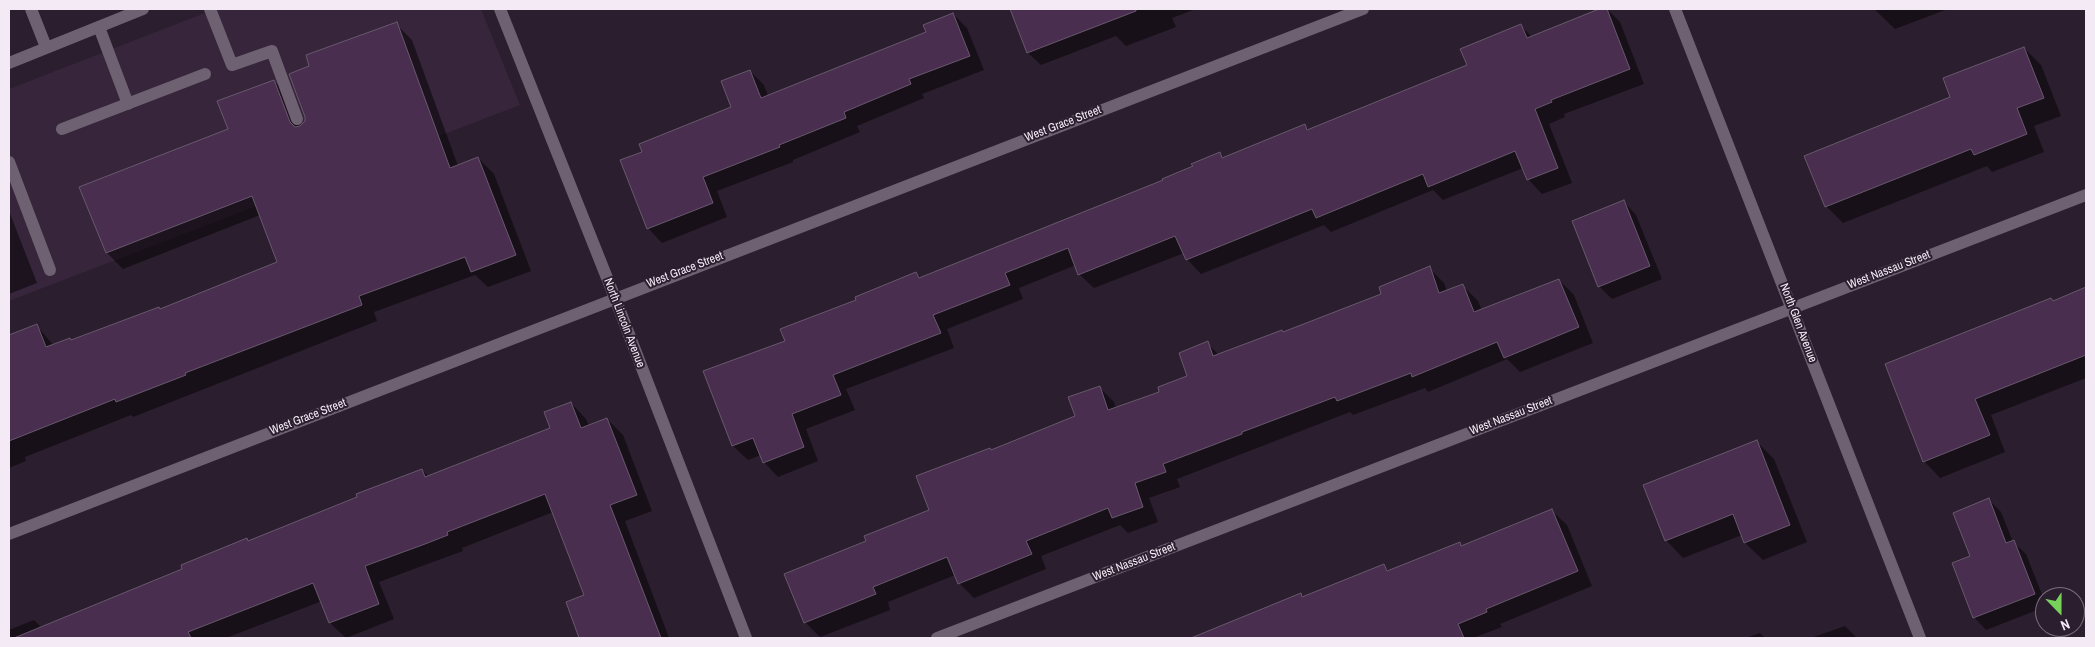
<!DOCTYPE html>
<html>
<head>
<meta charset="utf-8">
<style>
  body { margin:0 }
  #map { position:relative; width:2095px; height:647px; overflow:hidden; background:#2b1e2e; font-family:"Archivo Narrow",sans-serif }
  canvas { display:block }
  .frame { position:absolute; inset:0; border:10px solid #f3eaf5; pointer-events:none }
  .north { position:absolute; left:2035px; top:587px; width:50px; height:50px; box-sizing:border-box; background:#2b1e2e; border:1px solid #7b707e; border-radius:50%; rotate:158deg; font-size:14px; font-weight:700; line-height:20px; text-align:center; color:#f3eaf5 }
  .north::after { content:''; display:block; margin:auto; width:18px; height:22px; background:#76d25a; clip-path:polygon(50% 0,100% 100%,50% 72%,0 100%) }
</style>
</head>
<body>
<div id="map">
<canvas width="2095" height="647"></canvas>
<div class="frame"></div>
<div class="north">N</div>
</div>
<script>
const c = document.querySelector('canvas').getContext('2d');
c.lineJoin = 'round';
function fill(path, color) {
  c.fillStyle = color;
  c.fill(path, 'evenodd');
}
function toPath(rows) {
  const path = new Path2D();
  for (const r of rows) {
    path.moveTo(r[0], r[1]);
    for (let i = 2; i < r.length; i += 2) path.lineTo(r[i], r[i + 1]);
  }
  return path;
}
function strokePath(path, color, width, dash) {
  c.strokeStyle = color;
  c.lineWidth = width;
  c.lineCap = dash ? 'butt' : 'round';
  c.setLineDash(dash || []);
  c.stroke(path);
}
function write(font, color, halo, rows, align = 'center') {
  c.font = font + ' "Archivo Narrow",sans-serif';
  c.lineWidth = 4;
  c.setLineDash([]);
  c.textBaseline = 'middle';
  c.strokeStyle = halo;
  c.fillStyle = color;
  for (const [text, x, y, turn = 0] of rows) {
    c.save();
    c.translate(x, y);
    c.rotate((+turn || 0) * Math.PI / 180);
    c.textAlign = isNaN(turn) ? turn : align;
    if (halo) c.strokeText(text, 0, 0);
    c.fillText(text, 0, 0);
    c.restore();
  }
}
fill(toPath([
  [215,9,481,9,520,105,9,301,9,89]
]), '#36253b');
fill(toPath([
  [1011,9,1196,9,1172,18,1176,27,1126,46,1116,36,1041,65,1028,53],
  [1602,9,1607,9,1620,22,1644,84,1564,114,1565,117,1549,124,1572,183,1542,194,1528,179,1523,168,1443,200,1433,190,1331,232,1324,225,1201,274,1187,259,1184,253,1094,288,1079,274,1076,265,1019,288,1023,299,947,329,954,348,846,389,855,410,806,429,818,461,778,477,764,462,761,455,748,460,733,446,705,372,787,342,858,300,916,273,922,279,1165,181,1219,154,1224,158,1305,126,1309,130,1468,66,1521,26,1532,37],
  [1874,9,1948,9,1895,29],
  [953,14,967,28,984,70,922,94,924,98,857,126,860,132,793,160,793,162,717,191,727,217,662,243,648,228,644,152,733,108,750,71,764,85,768,96,928,33],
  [396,24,412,40,458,166,478,158,494,174,531,271,488,287,475,275,374,312,377,321,133,417,131,415,25,457,26,461,9,468,9,337,37,326,54,346,72,341,160,310,278,262,260,215,123,269,107,253,81,188,230,130,274,81,290,97,301,128,306,121,311,67],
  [2024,48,2041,65,2061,116,2034,126,2044,152,1992,172,1987,166,1843,223,1826,206,1952,98],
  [1624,202,1636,215,1662,279,1612,299,1599,286],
  [9,211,37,283,9,294],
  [1429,268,1444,283,1447,291,1463,286,1478,301,1482,311,1559,280,1574,295,1593,343,1520,372,1507,359,1428,392,1425,388,1353,415,1350,412,1177,479,1180,487,1149,498,1158,522,1128,533,1120,525,1041,556,1046,569,974,598,959,583,955,575,888,602,890,610,820,637,805,622,868,542,931,511,991,451,1076,417,1099,387,1114,402,1116,408,1161,392,1189,376,1207,343,1219,355,1284,333,1383,295],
  [2086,289,2086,378,1991,415,2005,452,1940,478,1924,461,2054,302],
  [571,403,586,419,589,426,607,419,623,435,652,511,625,521,669,638,581,638,567,602,586,596,553,512,462,548,463,551,441,559,379,582,394,619,346,638,330,623,322,601,226,638,9,638,9,630,34,620,41,627,422,470,429,477,552,428],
  [1757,442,1774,459,1807,542,1763,560,1745,543,1742,535,1683,558,1666,540],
  [1989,500,2001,512,2013,542,2026,554,2045,602,2045,607,1986,630,1974,617,1972,557],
  [1552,511,1567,525,1592,586,1500,624,1502,627,1473,638,1200,638,1241,622,1300,594,1304,597,1383,565,1390,572,1460,543,1463,547],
  [1845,626,1857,638,1811,638],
  [1760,633,1765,638,1746,638]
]), '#0007');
const building = toPath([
  [1010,9,1136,9,1136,11,1027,53,1010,9],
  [1599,9,1607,9,1630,69,1551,100,1552,102,1535,109,1558,168,1527,180,1515,151,1428,187,1423,174,1316,218,1312,209,1186,260,1175,236,1078,275,1068,248,1005,273,1010,285,933,315,941,333,833,375,841,395,792,414,804,447,763,463,753,438,732,446,703,371,785,341,780,329,856,300,855,297,916,272,919,278,1163,180,1162,179,1193,166,1191,164,1220,152,1222,158,1305,124,1307,130,1467,65,1460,49,1521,24,1527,38,1599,9],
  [953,13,970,56,909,79,911,84,844,112,846,118,779,145,780,147,703,177,713,203,647,229,620,160,642,152,639,144,731,107,721,81,750,70,761,98,926,32,923,25,953,13],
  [397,22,450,168,478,157,516,255,471,272,465,257,359,296,362,305,185,373,186,375,116,402,115,399,9,441,9,335,37,324,46,347,70,338,71,340,159,307,160,309,277,262,252,196,106,253,79,187,228,129,217,101,274,80,290,122,295,127,300,126,305,121,305,117,289,74,309,66,306,55,397,22],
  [2024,47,2044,98,2017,108,2027,134,1974,155,1971,149,1825,207,1804,156,1950,97,1943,78,2024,47],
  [1624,200,1650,266,1598,287,1572,221,1624,200],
  [1430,266,1439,293,1463,284,1474,312,1559,279,1579,327,1504,358,1497,342,1412,377,1411,373,1337,401,1335,397,1242,432,1242,434,1163,464,1166,472,1135,483,1143,507,1112,518,1108,508,1026,541,1032,554,958,584,947,557,873,587,876,594,804,623,784,574,866,541,864,536,929,510,916,476,990,448,991,450,1075,416,1068,397,1100,386,1108,410,1159,392,1158,387,1187,376,1179,353,1208,341,1213,356,1282,330,1283,332,1381,294,1379,287,1430,266],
  [2086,287,2086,355,1975,399,1990,435,1923,462,1885,364,2051,298,2053,301,2086,287],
  [571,402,581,428,607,418,637,495,610,505,661,638,579,638,566,602,584,595,545,494,447,532,448,535,425,544,365,566,379,604,329,623,313,583,188,632,191,638,14,638,182,569,181,565,247,538,248,541,357,497,356,494,422,469,425,477,550,428,544,412,571,402],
  [1757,440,1790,525,1744,543,1733,514,1665,541,1643,485,1757,440],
  [1989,498,2006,543,2014,540,2035,594,1973,618,1952,563,1970,556,1953,513,1989,498],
  [1552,509,1578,571,1486,609,1487,612,1458,624,1464,638,1191,638,1301,593,1302,597,1384,564,1387,571,1460,542,1461,546,1552,509]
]);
fill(building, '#492e50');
strokePath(building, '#68596c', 1);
strokePath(toPath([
  [31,9,46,47],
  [210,9,232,65,272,51,297,119],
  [500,9,615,298,746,638],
  [1675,9,1920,638],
  [99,27,128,104],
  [9,63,143,9],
  [62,129,205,74],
  [9,162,50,270],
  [9,534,1363,9],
  [937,638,2086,195]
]), '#6e6171', 12);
write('12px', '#f3eaf5', '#2b1e2e', [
  ["West Grace Street",1063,124,-21],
  ["West Grace Street",685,270,-21],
  ["West Nassau Street",1889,270,-21],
  ["North Lincoln Avenue",624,323,69],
  ["North Glen Avenue",1798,323,69],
  ["West Nassau Street",1511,416,-21],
  ["West Grace Street",308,417,-21],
  ["West Nassau Street",1134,562,-21]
]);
</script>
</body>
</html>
